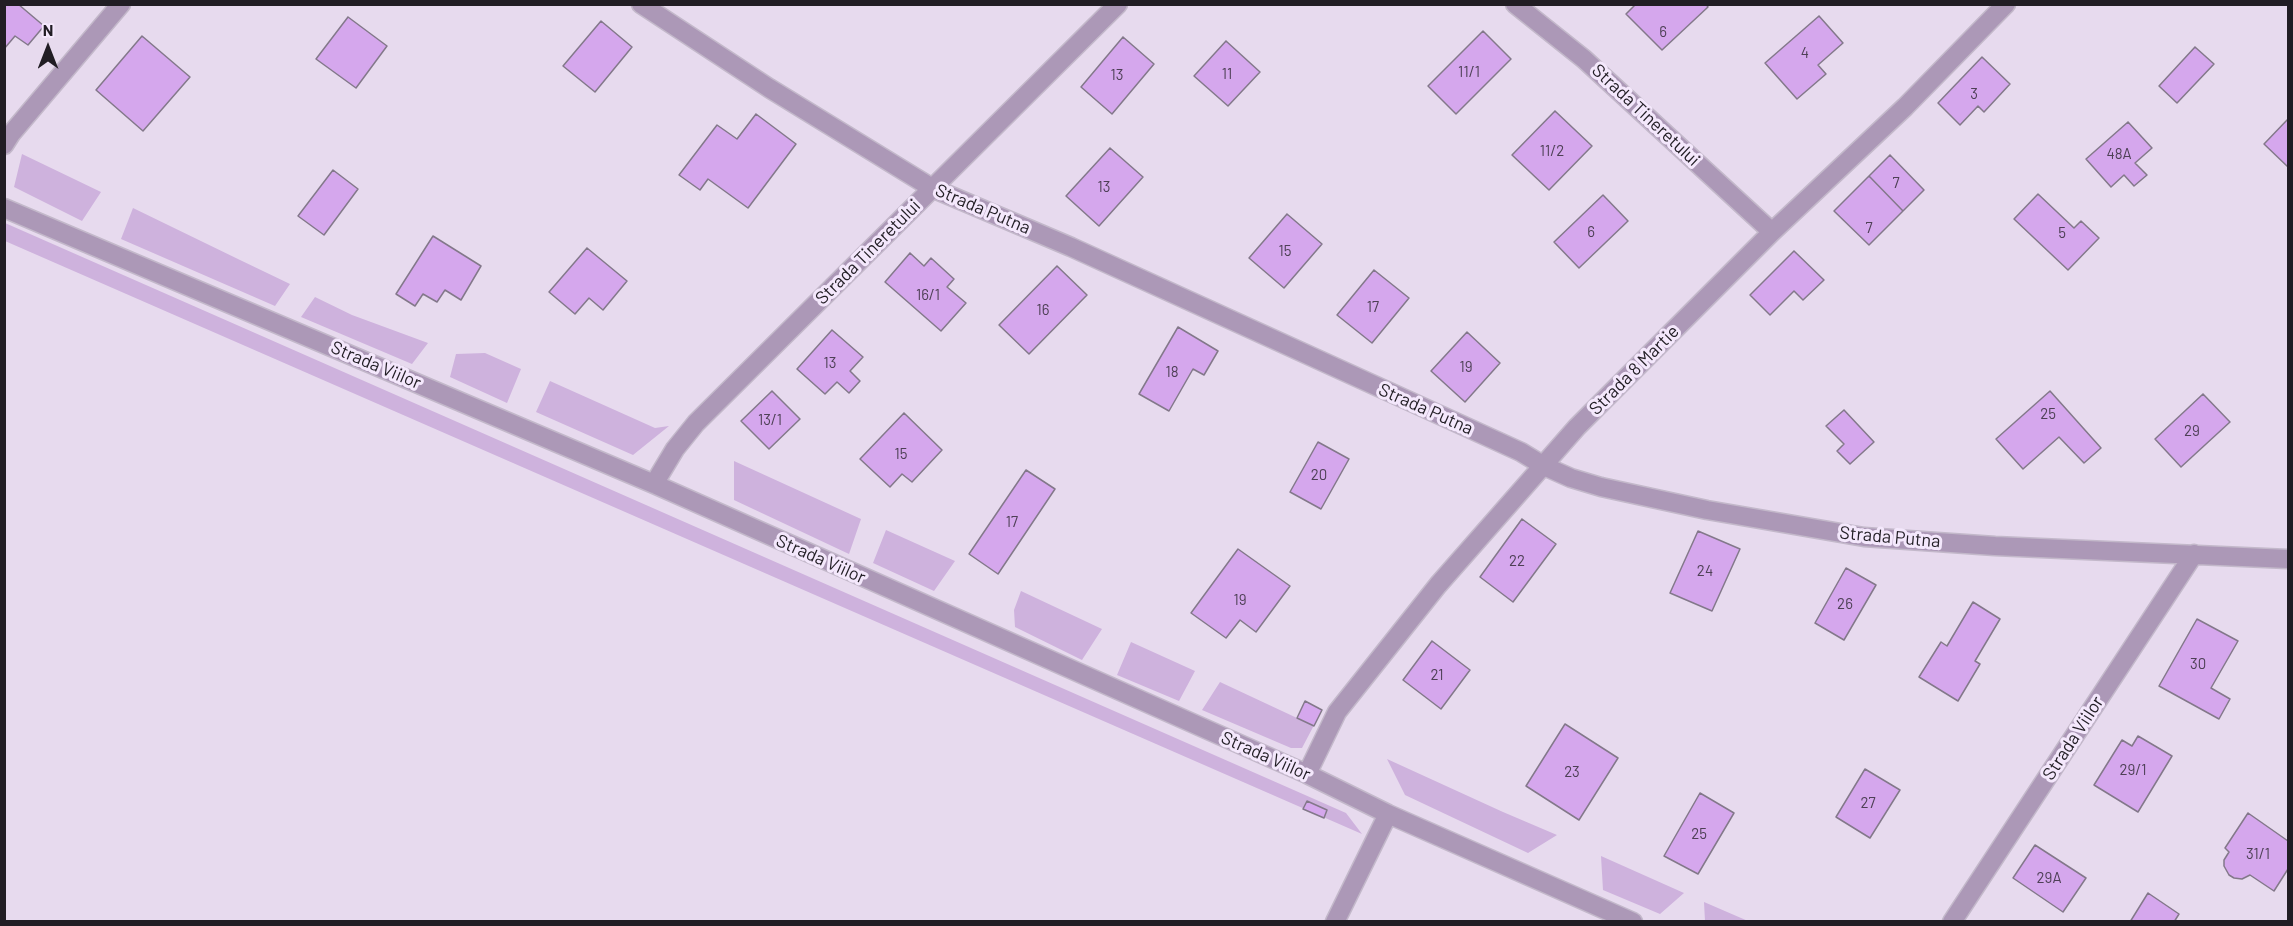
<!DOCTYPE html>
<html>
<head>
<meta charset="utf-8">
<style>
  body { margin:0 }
  #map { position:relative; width:2293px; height:926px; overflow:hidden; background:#e7daee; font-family:Barlow,sans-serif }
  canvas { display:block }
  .frame { position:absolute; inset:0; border:6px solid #211d24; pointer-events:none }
  .north { position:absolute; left:18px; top:18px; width:60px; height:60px; -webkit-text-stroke:4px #f4e8fc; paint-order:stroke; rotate:0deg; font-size:16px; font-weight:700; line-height:24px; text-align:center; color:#211d24 }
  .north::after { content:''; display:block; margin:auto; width:21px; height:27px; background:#211d24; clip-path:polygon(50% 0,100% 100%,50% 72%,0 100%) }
</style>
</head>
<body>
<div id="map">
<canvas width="2293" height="926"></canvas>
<div class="frame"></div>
<div class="north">N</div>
</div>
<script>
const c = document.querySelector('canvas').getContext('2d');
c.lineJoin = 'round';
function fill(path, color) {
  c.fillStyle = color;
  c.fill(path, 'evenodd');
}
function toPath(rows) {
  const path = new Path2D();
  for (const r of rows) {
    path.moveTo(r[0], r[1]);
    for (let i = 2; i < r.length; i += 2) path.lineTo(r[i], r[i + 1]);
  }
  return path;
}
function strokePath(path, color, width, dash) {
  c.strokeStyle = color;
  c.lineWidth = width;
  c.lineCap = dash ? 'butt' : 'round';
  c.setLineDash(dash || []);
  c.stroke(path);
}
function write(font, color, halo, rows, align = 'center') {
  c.font = font + ' Barlow,sans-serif';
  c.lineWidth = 6;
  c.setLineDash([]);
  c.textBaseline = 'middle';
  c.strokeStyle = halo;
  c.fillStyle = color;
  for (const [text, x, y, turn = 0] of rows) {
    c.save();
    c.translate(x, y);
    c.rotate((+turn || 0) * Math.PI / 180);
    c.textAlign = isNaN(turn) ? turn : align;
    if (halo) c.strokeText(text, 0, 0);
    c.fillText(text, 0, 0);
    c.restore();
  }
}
fill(toPath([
  [22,154,101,192,82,221,14,187],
  [133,208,240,260,290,284,275,306,121,239],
  [5,223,1346,813,1362,834,5,241],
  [315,297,352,315,428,343,412,364,301,317],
  [485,353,521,369,507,403,450,377,456,354],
  [550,381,655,428,669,426,633,455,536,412],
  [734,461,861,519,849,554,734,500],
  [886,530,955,561,934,591,873,563],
  [1021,591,1102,629,1082,660,1015,627,1014,610],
  [1131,642,1195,671,1179,701,1117,675],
  [1220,682,1297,718,1305,701,1322,710,1302,748,1291,748,1202,710],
  [1387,759,1503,812,1557,835,1528,853,1405,795],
  [1601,856,1684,893,1660,914,1603,890],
  [1704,902,1748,921,1705,921]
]), '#ceb2dd');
const building = toPath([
  [4,4,18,4,44,26,28,45,15,36,4,49,4,4],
  [1636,4,1706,4,1708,7,1662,50,1626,14,1636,4],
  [1819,16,1843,43,1818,65,1826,74,1797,99,1765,63,1819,16],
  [348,17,387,46,356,88,316,59,348,17],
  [601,21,632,47,595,92,563,66,601,21],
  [1483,31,1511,59,1456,114,1428,86,1483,31],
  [142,36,190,77,143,131,96,90,142,36],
  [1123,37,1154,64,1112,114,1081,87,1123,37],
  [1226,41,1260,72,1228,106,1194,76,1226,41],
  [2195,47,2214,64,2177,103,2159,86,2195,47],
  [1982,57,2010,84,1984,112,1978,106,1960,125,1938,103,1982,57],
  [1555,111,1592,146,1549,190,1512,155,1555,111],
  [756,114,796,144,748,208,708,179,700,190,679,175,717,125,737,139,756,114],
  [2288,119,2288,167,2264,144,2288,119],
  [2128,122,2152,148,2135,163,2147,175,2134,186,2124,175,2111,187,2086,159,2128,122],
  [1110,148,1143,177,1099,226,1066,196,1110,148],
  [1890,155,1924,190,1903,211,1869,176,1890,155],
  [333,170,358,189,324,235,298,216,333,170],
  [1869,176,1903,211,1869,245,1834,211,1869,176],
  [2038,194,2074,228,2081,221,2099,238,2068,270,2014,219,2038,194],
  [1603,195,1628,221,1579,268,1554,242,1603,195],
  [1287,214,1322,244,1284,288,1249,258,1287,214],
  [433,236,481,266,461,300,445,290,437,302,423,294,415,306,396,294,433,236],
  [587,248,627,281,603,310,589,298,575,314,549,292,587,248],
  [1794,251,1824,280,1803,300,1794,291,1770,315,1750,295,1794,251],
  [910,253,924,266,931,258,954,279,947,287,966,303,941,331,885,282,910,253],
  [1057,266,1087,295,1029,354,999,325,1057,266],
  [1374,270,1409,298,1372,343,1337,315,1374,270],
  [1178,327,1218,351,1204,375,1193,369,1169,411,1139,394,1178,327],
  [832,330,863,357,850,371,860,381,849,393,837,382,825,394,797,369,832,330],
  [1467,332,1500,363,1465,402,1431,371,1467,332],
  [772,391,800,419,769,449,741,421,772,391],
  [2050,391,2101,448,2084,463,2059,437,2023,469,1996,439,2050,391],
  [2203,394,2230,422,2181,467,2155,439,2203,394],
  [1844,410,1874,442,1850,464,1837,451,1844,444,1826,426,1844,410],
  [904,413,942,450,912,482,902,474,890,487,860,459,904,413],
  [1318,442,1349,459,1321,509,1290,492,1318,442],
  [1026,470,1055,489,998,574,969,554,1026,470],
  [1522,519,1556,544,1513,602,1480,577,1522,519],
  [1698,531,1740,549,1712,611,1670,593,1698,531],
  [1238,549,1290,586,1256,632,1240,620,1226,638,1191,613,1238,549],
  [1846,568,1876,585,1844,640,1815,623,1846,568],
  [1973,602,2000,619,1975,661,1980,664,1958,701,1919,677,1941,642,1947,646,1973,602],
  [2197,619,2238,641,2211,688,2230,699,2219,719,2159,686,2197,619],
  [1432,641,1470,670,1441,709,1403,680,1432,641],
  [1305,701,1322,710,1314,726,1297,718,1305,701],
  [1565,724,1618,758,1579,820,1526,786,1565,724],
  [2138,736,2172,756,2138,812,2094,785,2122,740,2132,746,2138,736],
  [1865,769,1900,790,1870,838,1836,817,1865,769],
  [1700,793,1734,813,1698,874,1664,856,1700,793],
  [1307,801,1327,810,1324,818,1303,809,1307,801],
  [2248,813,2288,841,2288,869,2274,891,2250,875,2242,879,2234,878,2229,875,2224,866,2224,860,2229,852,2225,848,2248,813],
  [2035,845,2086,878,2063,912,2013,878,2035,845],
  [2148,893,2179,914,2174,922,2130,922,2148,893]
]);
fill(building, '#d5a7ed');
strokePath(building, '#83788a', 1.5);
const minor = toPath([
  [641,4,769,88,932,188,1071,247,1521,452,1544,466,1571,478,1601,487,1707,510,1864,537,1995,546,2288,559],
  [1515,4,1584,59,1772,232],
  [4,145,11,134,121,4],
  [4,208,654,484,1307,774,1388,814,1633,922],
  [654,484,675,449,696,423,1118,4],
  [1307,774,1337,712,1438,585,1577,427,1772,232,1905,107,2006,4],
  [1335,922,1388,814],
  [1952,922,2194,554]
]);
strokePath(minor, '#c3b8ca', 21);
strokePath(minor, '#ac98b7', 18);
write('15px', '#4e4056', null, [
  ["6",1663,32],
  ["4",1805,53],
  ["11/1",1469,72],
  ["11",1227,74],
  ["13",1117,75],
  ["3",1974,94],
  ["11/2",1552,151],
  ["48A",2119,154],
  ["7",1896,183],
  ["13",1104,187],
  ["7",1869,228],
  ["6",1591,232],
  ["5",2062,233],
  ["15",1285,251],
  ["16/1",928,295],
  ["17",1373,307],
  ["16",1043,310],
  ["13",830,363],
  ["19",1466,367],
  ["18",1172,372],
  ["25",2048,414],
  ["13/1",770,420],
  ["29",2192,431],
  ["15",901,454],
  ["20",1319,475],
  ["17",1012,522],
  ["22",1517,561],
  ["24",1705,571],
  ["19",1240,600],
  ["26",1845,604],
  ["30",2198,664],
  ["21",1437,675],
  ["29/1",2133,770],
  ["23",1572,772],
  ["27",1868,803],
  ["25",1699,834],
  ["31/1",2258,854],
  ["29A",2049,878]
]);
write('18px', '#211d24', '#f4e8fc', [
  ["Strada Tineretului",1646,115,43],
  ["Strada Putna",983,209,23],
  ["Strada Tineretului",868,252,-45],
  ["Strada Viilor",376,365,23],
  ["Strada 8 Martie",1634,370,-45],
  ["Strada Putna",1426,409,24],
  ["Strada Putna",1890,537,5],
  ["Strada Viilor",821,559,24],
  ["Strada Viilor",2073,738,-57],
  ["Strada Viilor",1266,756,24]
]);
</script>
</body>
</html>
